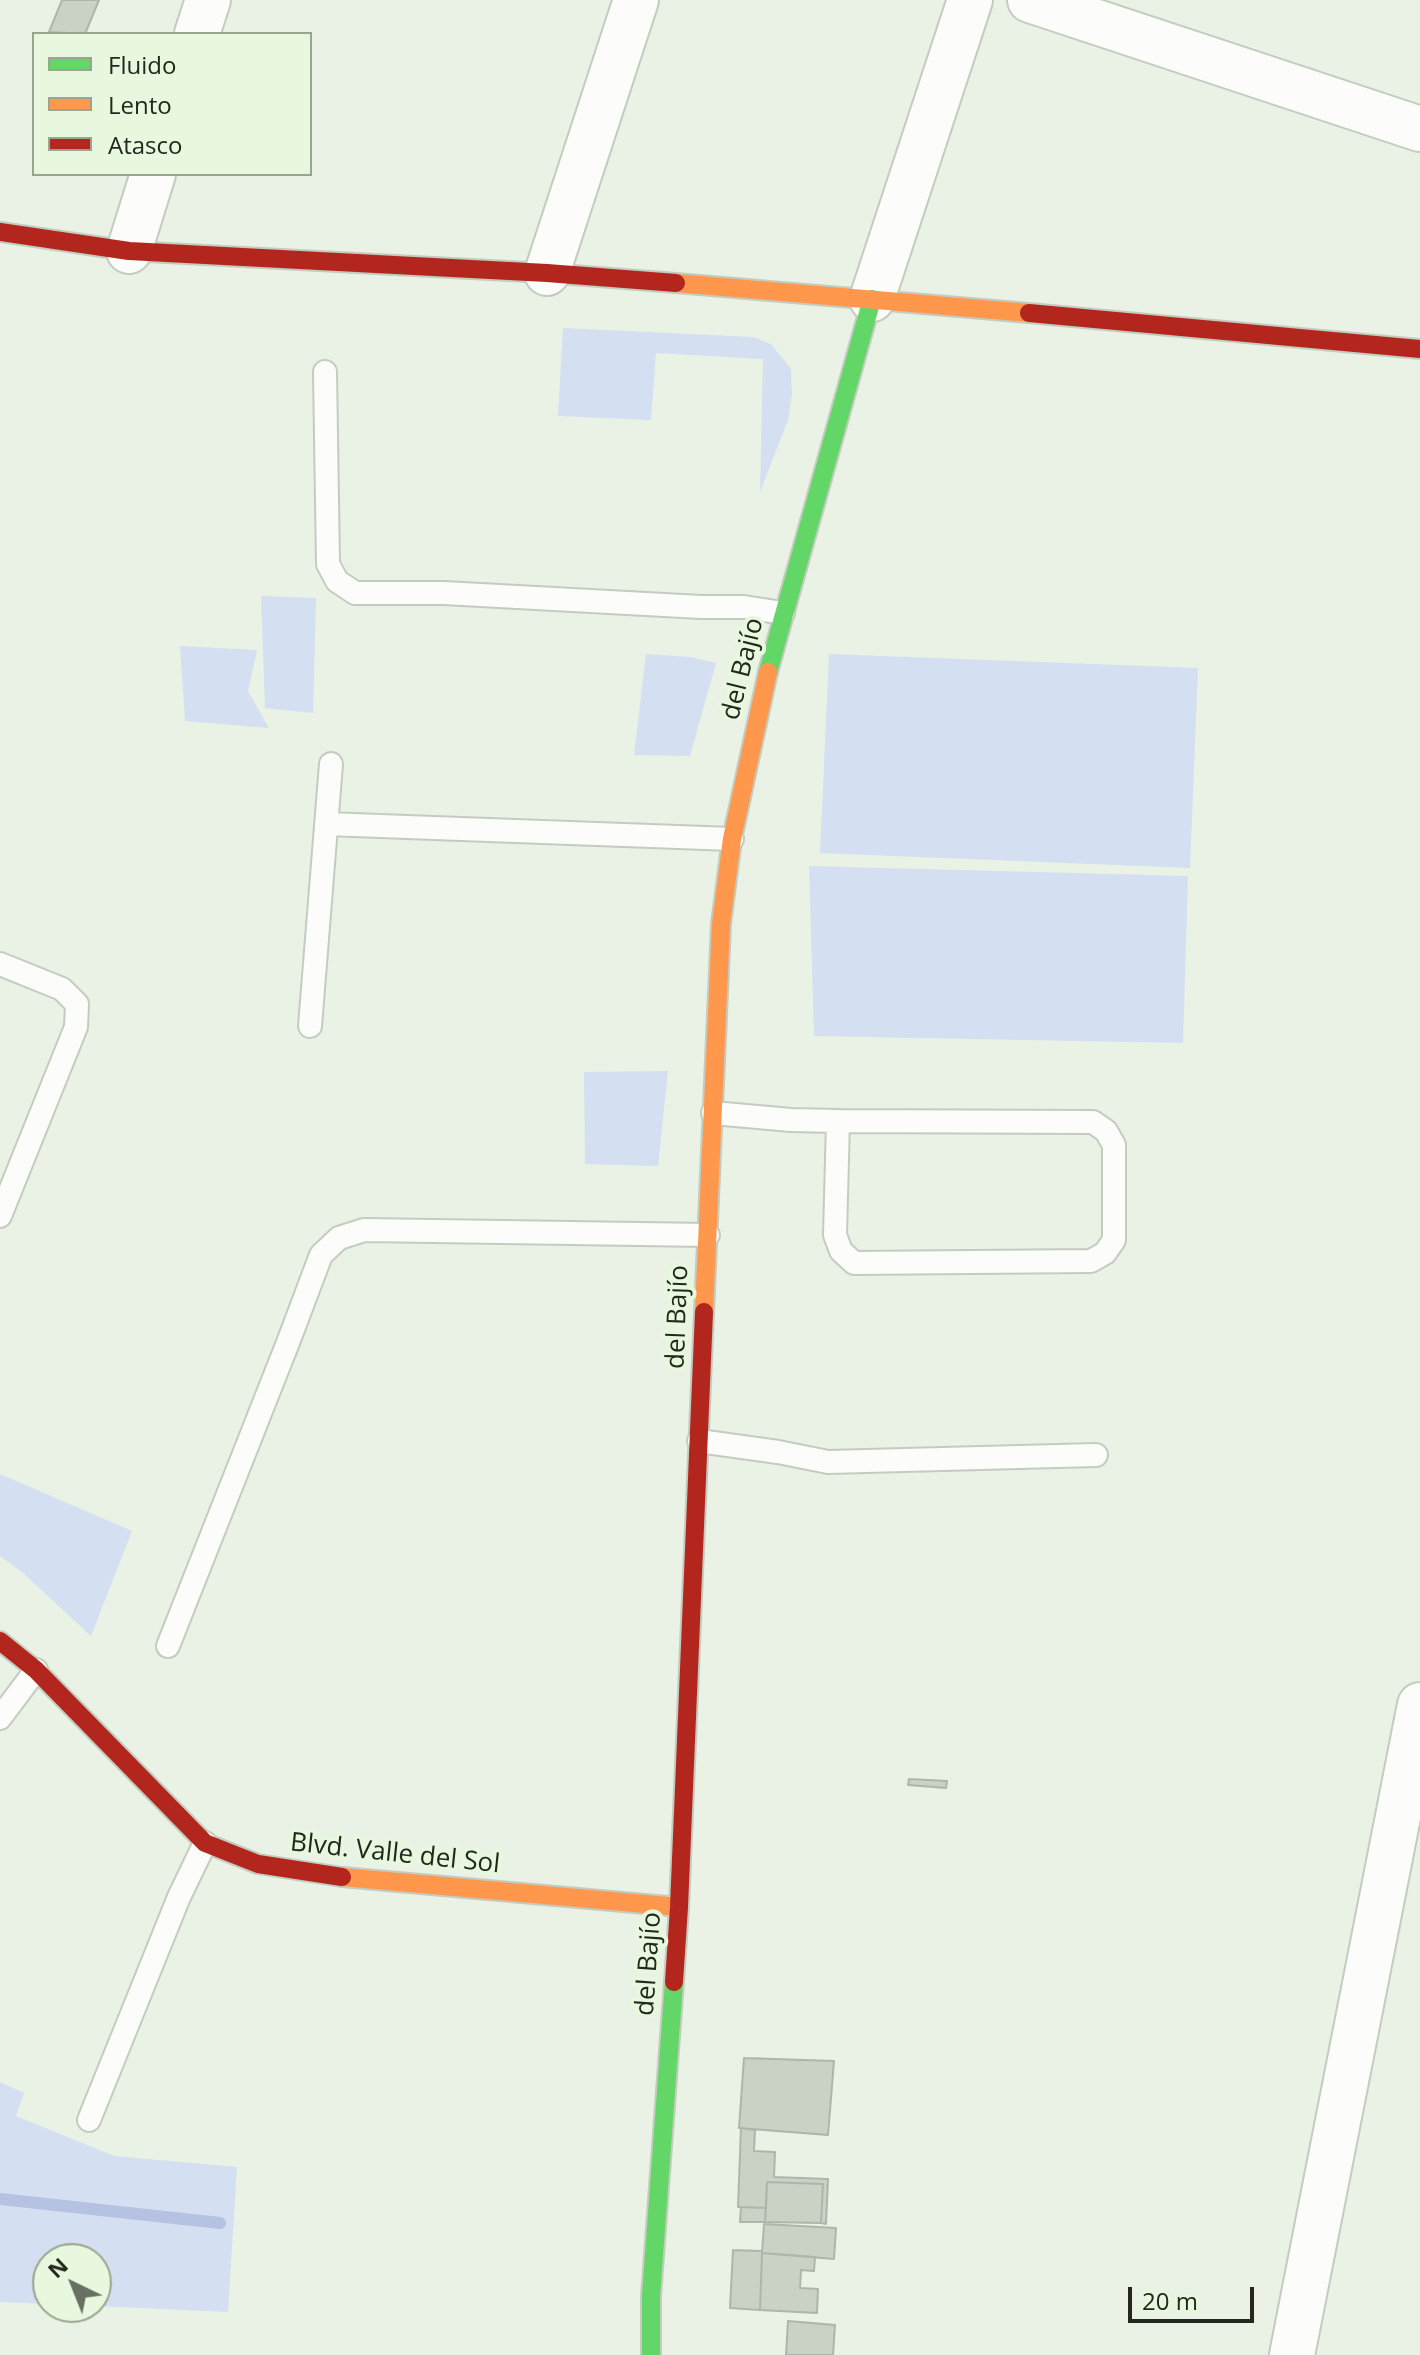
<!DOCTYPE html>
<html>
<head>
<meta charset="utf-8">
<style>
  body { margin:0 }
  #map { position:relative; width:1420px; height:2355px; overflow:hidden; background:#e9f2e4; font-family:"Open Sans",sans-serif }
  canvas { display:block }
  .legend { position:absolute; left:32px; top:32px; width:280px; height:144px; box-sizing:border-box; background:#e8f8de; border:2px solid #99a591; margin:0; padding:10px 14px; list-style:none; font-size:24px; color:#22281e }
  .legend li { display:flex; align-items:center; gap:16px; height:40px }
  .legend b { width:40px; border:2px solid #99a591 }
  .north { position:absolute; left:32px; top:2243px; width:80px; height:80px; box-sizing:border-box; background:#e8f8de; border:2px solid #99a591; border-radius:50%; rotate:317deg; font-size:22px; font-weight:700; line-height:32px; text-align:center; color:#22281e }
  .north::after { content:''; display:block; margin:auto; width:28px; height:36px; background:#686f63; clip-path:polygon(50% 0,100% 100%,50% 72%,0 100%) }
  .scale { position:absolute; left:1128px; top:2287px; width:126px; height:36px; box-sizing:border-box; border:4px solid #22281e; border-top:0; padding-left:10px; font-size:24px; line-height:28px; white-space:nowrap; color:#22281e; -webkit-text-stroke:6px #e8f8de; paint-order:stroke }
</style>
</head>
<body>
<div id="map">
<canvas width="1420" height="2355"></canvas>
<ul class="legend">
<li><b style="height:10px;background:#63d668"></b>Fluido</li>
<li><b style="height:10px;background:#ff974d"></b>Lento</li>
<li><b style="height:10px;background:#b3261e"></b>Atasco</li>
</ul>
<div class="north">N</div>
<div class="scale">20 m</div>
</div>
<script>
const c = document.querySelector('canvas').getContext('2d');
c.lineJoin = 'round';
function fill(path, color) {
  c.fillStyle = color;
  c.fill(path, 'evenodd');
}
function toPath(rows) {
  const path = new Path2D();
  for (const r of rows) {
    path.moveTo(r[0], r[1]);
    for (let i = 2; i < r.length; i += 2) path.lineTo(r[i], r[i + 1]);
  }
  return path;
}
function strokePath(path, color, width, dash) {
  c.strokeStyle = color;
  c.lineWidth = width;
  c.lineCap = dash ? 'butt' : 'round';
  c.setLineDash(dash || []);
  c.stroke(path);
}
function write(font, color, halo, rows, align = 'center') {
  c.font = font + ' "Open Sans",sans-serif';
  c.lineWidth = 8;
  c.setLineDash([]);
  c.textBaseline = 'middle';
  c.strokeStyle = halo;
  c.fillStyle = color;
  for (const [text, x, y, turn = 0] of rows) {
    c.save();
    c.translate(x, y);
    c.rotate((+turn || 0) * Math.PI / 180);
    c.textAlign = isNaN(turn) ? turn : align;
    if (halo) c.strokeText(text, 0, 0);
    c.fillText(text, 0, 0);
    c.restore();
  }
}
fill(toPath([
  [563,328,753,337,771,344,791,369,792,394,788,420,760,492,763,359,656,353,651,420,558,416],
  [261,596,316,598,313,713,265,708],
  [180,646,257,650,248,691,269,728,185,721],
  [646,654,690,657,716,663,690,756,634,755],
  [829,654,1198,668,1190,868,820,853],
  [809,866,1188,876,1183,1043,814,1036],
  [668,1071,658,1166,585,1164,584,1072],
  [0,1474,132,1531,91,1636,22,1572,0,1556],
  [0,2082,24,2093,16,2116,114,2156,237,2167,228,2312,96,2306,96,2259,48,2259,48,2304,0,2302]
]), '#d4dff2');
strokePath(toPath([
  [0,2199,220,2223]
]), '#b5c2e2', 12);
const building = toPath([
  [62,0,99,0,85,34,49,32,62,0],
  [909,1779,947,1781,946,1788,908,1785,909,1779],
  [744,2058,834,2061,828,2135,739,2128,744,2058],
  [741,2128,755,2130,754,2151,775,2152,774,2177,828,2179,826,2224,821,2223,823,2184,767,2182,766,2208,738,2207,741,2128],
  [767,2182,823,2184,821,2223,765,2222,767,2182],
  [741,2207,766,2208,765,2222,740,2222,741,2207],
  [764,2224,836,2228,834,2259,762,2253,764,2224],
  [733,2250,761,2251,762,2253,760,2310,730,2308,733,2250],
  [762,2253,815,2257,814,2271,801,2270,800,2288,818,2289,817,2313,760,2310,762,2253],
  [788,2321,835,2325,833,2355,786,2355,788,2321]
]);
fill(building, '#cad2c6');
strokePath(building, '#aeb5aa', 2);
const lane = toPath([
  [325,372,328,564,337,581,355,593,444,593,701,607,744,607,783,613],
  [326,824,732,839],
  [0,964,62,989,77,1004,76,1027,0,1216],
  [310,1026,331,764],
  [713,1113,791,1120,838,1121,1093,1122,1106,1131,1114,1145,1114,1240,1105,1253,1091,1261,854,1263,841,1251,835,1235,838,1121],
  [699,1441,778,1452,828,1462,1096,1455],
  [168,1646,289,1340,321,1255,339,1238,364,1230,708,1235],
  [0,1718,36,1670],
  [89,2120,179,1897,205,1843]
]);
const street = toPath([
  [1030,0,1420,129],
  [197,34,208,0],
  [129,251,153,174],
  [547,273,636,0],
  [872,299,970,0],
  [1292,2355,1420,1705]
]);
const fast = toPath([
  [768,672,872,299],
  [651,2355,651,2296,674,1982]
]);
const slow = toPath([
  [676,283,1029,313],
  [704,1312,721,924,732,839,768,672],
  [342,1877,679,1907]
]);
const jam = toPath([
  [0,232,129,251,547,273,676,283],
  [1029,313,1420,349],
  [0,1641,36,1670,205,1843,258,1864,342,1877],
  [674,1982,679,1907,704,1312]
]);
strokePath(lane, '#c4ccc0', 26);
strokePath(street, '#c4ccc0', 48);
strokePath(fast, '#c4ccc0', 22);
strokePath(slow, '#c4ccc0', 22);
strokePath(jam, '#c4ccc0', 22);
strokePath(lane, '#fcfdfb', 22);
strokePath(street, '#fcfdfb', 44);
strokePath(fast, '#63d668', 18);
strokePath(slow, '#ff974d', 18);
strokePath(jam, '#b3261e', 18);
write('26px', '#22281e', '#e8f8de', [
  ["del Bajío",743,669,-76],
  ["del Bajío",678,1317,-88],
  ["Blvd. Valle del Sol",395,1854,6],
  ["del Bajío",649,1964,-86]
]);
</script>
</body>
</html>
